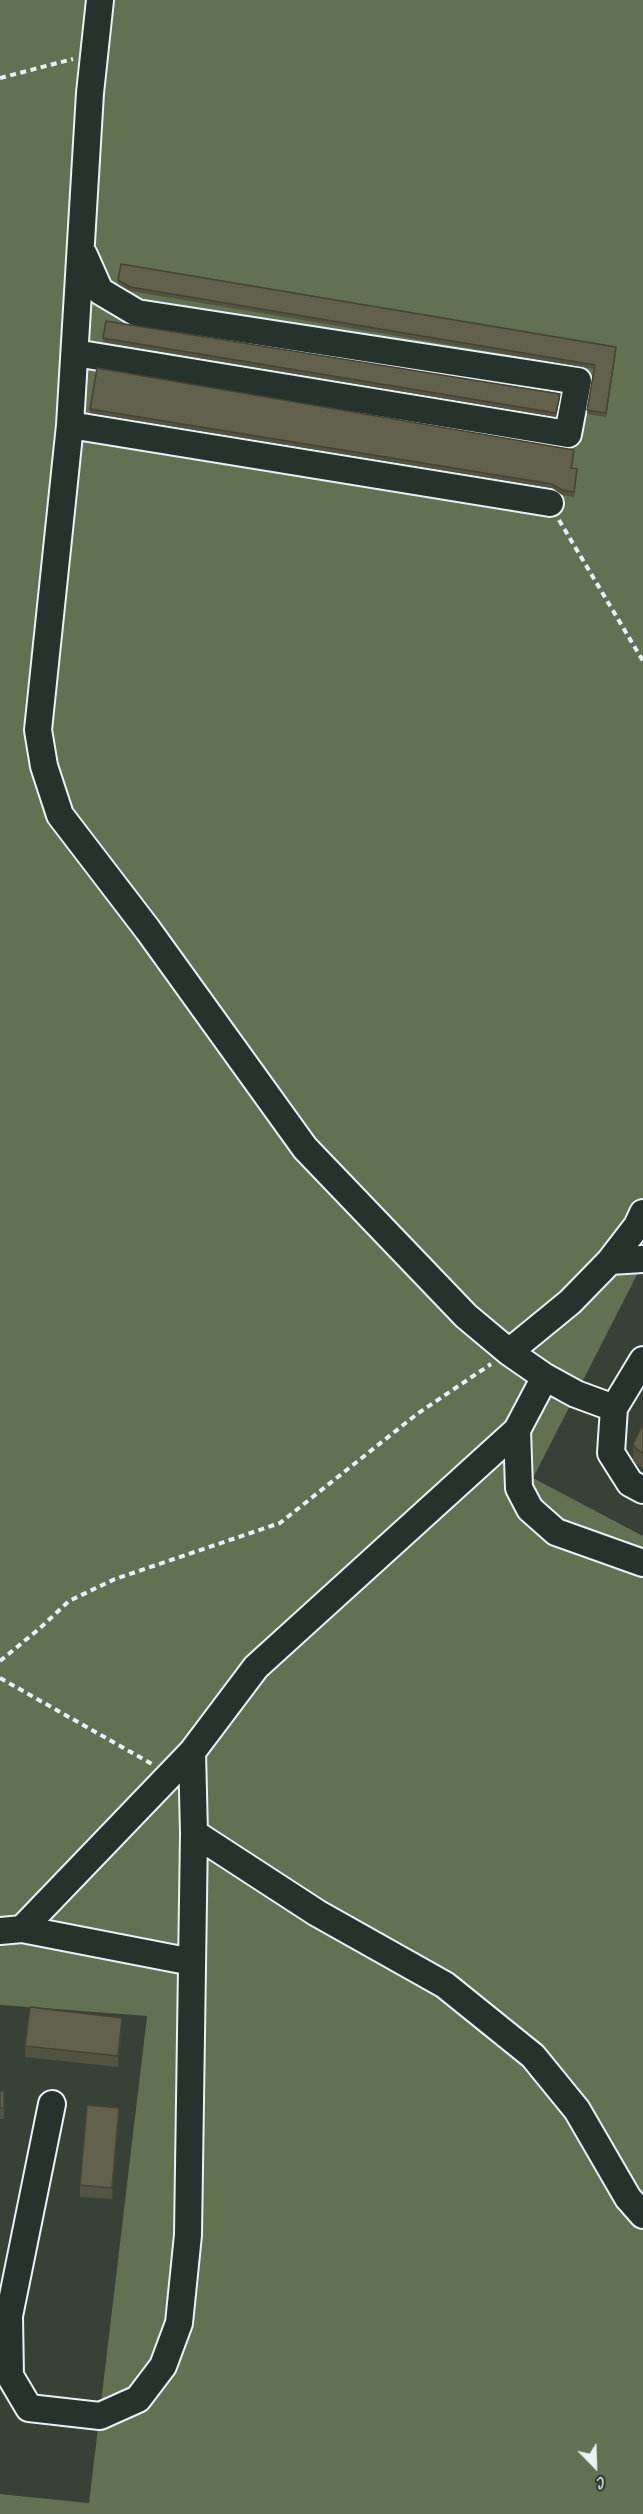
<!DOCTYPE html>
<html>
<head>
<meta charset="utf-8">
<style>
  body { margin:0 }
  #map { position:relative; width:643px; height:2514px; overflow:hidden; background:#26332d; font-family:Caveat,sans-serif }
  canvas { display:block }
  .north { position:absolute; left:565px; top:2436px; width:60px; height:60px; -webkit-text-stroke:4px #26332d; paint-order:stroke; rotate:157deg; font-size:16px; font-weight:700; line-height:24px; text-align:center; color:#e8f1f8 }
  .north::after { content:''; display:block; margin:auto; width:21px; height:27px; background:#e8f1f8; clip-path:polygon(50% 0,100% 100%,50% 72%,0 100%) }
</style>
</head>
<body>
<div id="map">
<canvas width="643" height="2514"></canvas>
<div class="north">С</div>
</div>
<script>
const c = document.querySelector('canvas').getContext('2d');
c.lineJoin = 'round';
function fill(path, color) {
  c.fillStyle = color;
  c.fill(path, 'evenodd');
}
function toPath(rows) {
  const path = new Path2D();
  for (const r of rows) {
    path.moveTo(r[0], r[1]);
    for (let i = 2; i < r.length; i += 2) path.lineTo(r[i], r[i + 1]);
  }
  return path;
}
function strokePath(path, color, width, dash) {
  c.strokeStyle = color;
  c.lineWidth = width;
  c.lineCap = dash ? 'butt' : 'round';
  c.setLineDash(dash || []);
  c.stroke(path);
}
fill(toPath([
  [643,1263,643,1536,532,1478],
  [0,2005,147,2016,89,2503,0,2494]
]), '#384136');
fill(toPath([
  [0,0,643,0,643,1263,533,1478,643,1536,643,2514,0,2514,0,2494,89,2503,147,2016,0,2005]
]), '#627152');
const minor = toPath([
  [75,353,568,434,578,381,137,313,100,291,84,255],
  [70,425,550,503],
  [610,1261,637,1226,643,1213],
  [509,1352,570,1302,610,1261,643,1259],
  [643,1360,614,1408,611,1453,630,1483,643,1490],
  [545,1377,576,1394,614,1408],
  [517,1430,519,1488,530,1509,556,1532,643,1563],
  [194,1833,317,1913,445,1985,533,2056,577,2110,628,2198,643,2215],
  [22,1929,192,1752],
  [0,1931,22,1929,192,1962],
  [52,2104,9,2316,10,2376,29,2408,100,2416,138,2399,163,2366,179,2323,188,2235,194,1833,192,1752,256,1667,517,1430,545,1377,509,1352,466,1316,305,1148,148,930,60,815,44,766,38,730,70,425,90,93,100,0]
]);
strokePath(minor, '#e8f1f8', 30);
strokePath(toPath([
  [0,78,73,59],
  [559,520,643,661],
  [0,1661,39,1629,69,1601,115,1579,280,1523,417,1414,491,1364],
  [0,1678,152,1764]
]), '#e8f1f8', 4, [6, 4.5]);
strokePath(minor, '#26332d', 26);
fill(toPath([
  [118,280,616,351,606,417,587,414,594,369,130,291,118,284],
  [103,338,560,398,556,417,103,342],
  [90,409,574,454,572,468,577,474,574,497,562,495,552,488,90,413],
  [643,1424,643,1468,636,1464,633,1459,633,1444],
  [122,2029,118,2067,25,2057,25,2046],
  [0,2091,4,2091,4,2119,0,2119],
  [119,2119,112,2199,80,2197,80,2185]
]), '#535341');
fill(toPath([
  [616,347,616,351,606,417,606,413],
  [122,2018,122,2029,118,2067,118,2056],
  [119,2108,119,2119,112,2199,112,2188]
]), '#444435');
const building = toPath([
  [121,264,616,347,606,413,587,410,595,365,130,287,118,280,121,264],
  [106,321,560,394,556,413,103,338,106,321],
  [97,368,574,450,571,468,577,469,574,492,562,490,552,484,90,409,97,368],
  [643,1424,643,1453,636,1449,633,1444,643,1424],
  [30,2007,122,2018,118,2056,25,2046,30,2007],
  [0,2091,4,2091,4,2108,0,2108,0,2091],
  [87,2105,119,2108,112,2188,80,2185,87,2105]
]);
fill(building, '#61614c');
strokePath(building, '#444435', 1.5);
</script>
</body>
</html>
